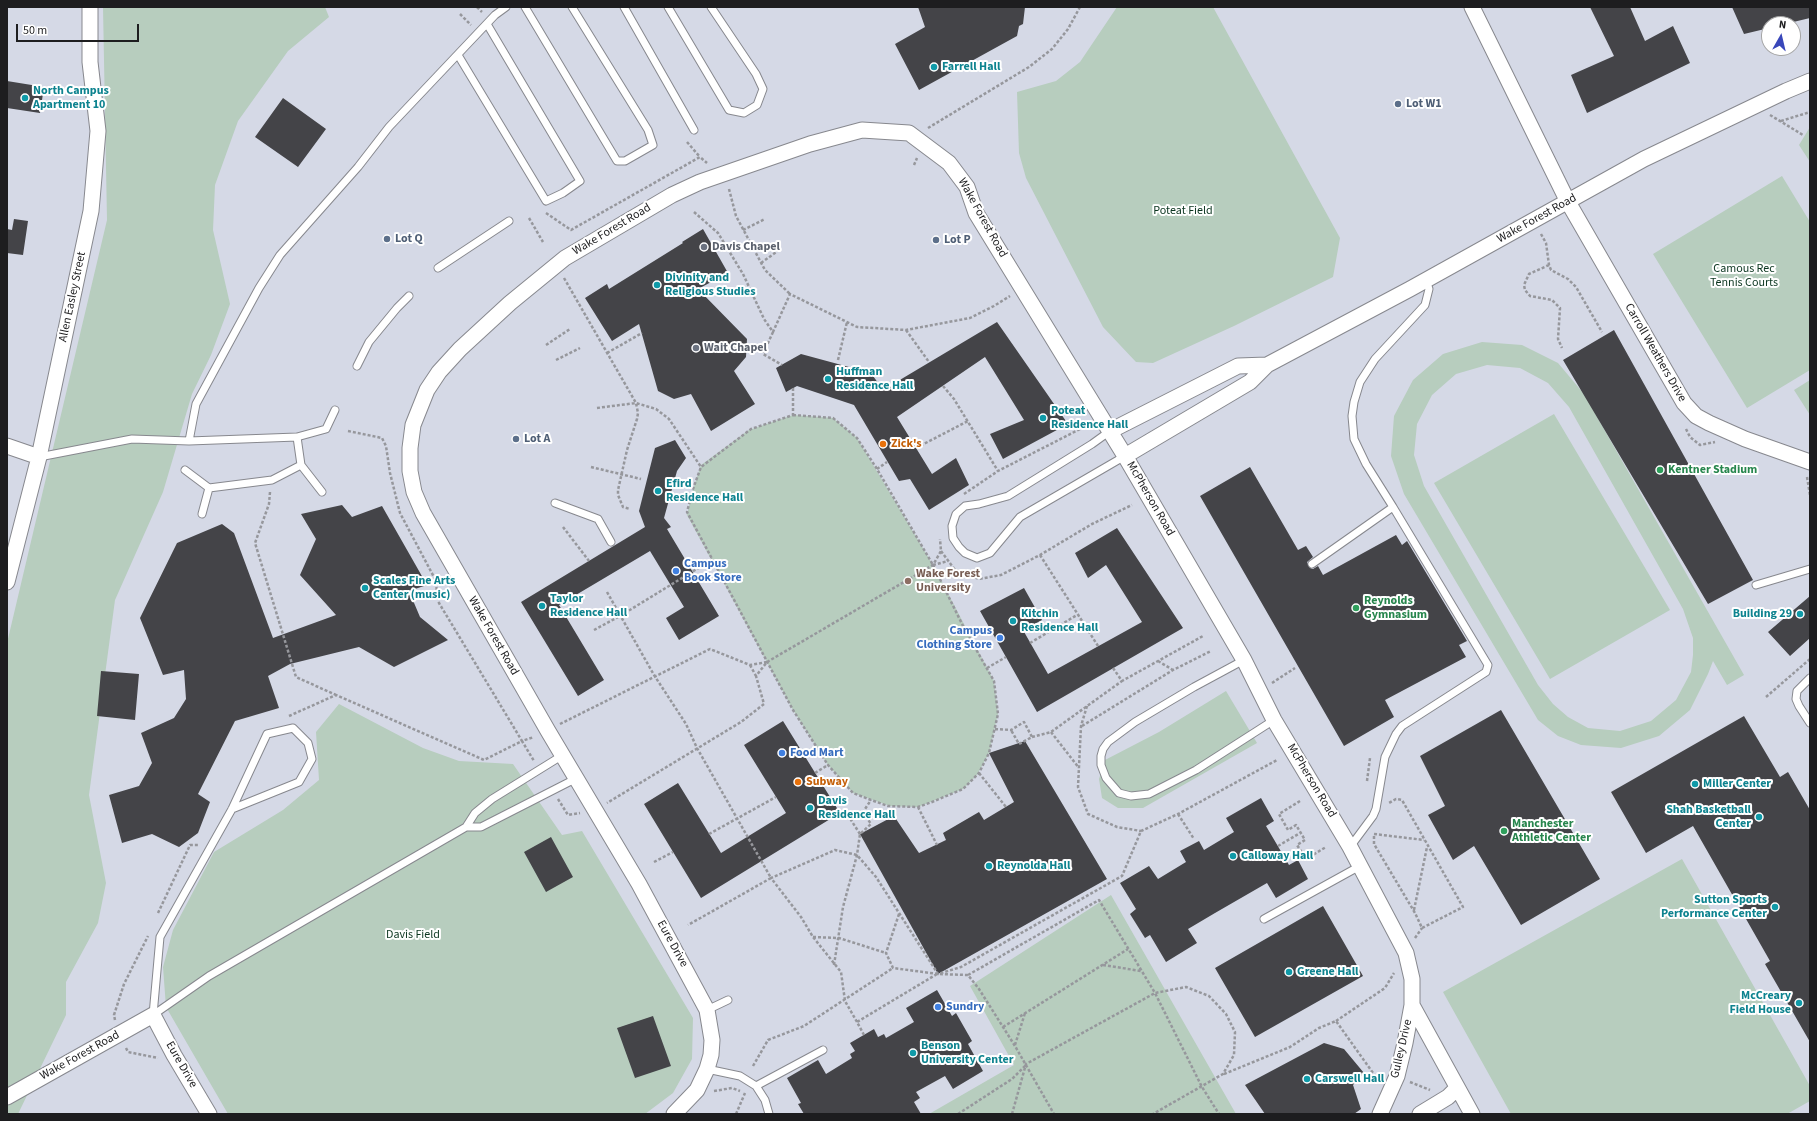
<!DOCTYPE html>
<html>
<head>
<meta charset="utf-8">
<style>
  body { margin:0 }
  #map { position:relative; width:1817px; height:1121px; overflow:hidden; background:#e3e5eb; font-family:"Source Sans 3",sans-serif }
  canvas { display:block }
  .frame { position:absolute; inset:0; border:8px solid #1d1d1f; pointer-events:none }
  .north { position:absolute; left:1761px; top:16px; width:40px; height:40px; box-sizing:border-box; background:#fff; border:1px solid #a5a5a5; border-radius:50%; rotate:8deg; font-size:11px; font-weight:700; line-height:16px; text-align:center; color:#1d1d1f }
  .north::after { content:''; display:block; margin:auto; width:14px; height:18px; background:#3947ba; clip-path:polygon(50% 0,100% 100%,50% 72%,0 100%) }
  .scale { position:absolute; left:16px; top:24px; width:123px; height:18px; box-sizing:border-box; border:2px solid #1d1d1f; border-top:0; padding-left:5px; font-size:12px; line-height:14px; white-space:nowrap; color:#1d1d1f; -webkit-text-stroke:3px #fff; paint-order:stroke }
</style>
</head>
<body>
<div id="map">
<canvas width="1817" height="1121"></canvas>
<div class="frame"></div>
<div class="north">N</div>
<div class="scale">50 m</div>
</div>
<script>
const c = document.querySelector('canvas').getContext('2d');
c.lineJoin = 'round';
function fill(path, color) {
  c.fillStyle = color;
  c.fill(path, 'evenodd');
}
function toPath(rows) {
  const path = new Path2D();
  for (const r of rows) {
    path.moveTo(r[0], r[1]);
    for (let i = 2; i < r.length; i += 2) path.lineTo(r[i], r[i + 1]);
  }
  return path;
}
function strokePath(path, color, width, dash) {
  c.strokeStyle = color;
  c.lineWidth = width;
  c.lineCap = dash ? 'butt' : 'round';
  c.setLineDash(dash || []);
  c.stroke(path);
}
function write(font, color, halo, rows, align = 'center') {
  c.font = font + ' "Source Sans 3",sans-serif';
  c.lineWidth = 4;
  c.setLineDash([]);
  c.textBaseline = 'middle';
  c.strokeStyle = halo;
  c.fillStyle = color;
  for (const [text, x, y, turn = 0] of rows) {
    c.save();
    c.translate(x, y);
    c.rotate((+turn || 0) * Math.PI / 180);
    c.textAlign = isNaN(turn) ? turn : align;
    if (halo) c.strokeText(text, 0, 0);
    c.fillText(text, 0, 0);
    c.restore();
  }
}
fill(toPath([
  [7,7,1810,7,1810,1114,7,1114],
  [1769,24,1793,24,1793,48,1769,48]
]), '#d5d9e6');
fill(toPath([
  [103,7,325,7,329,17,288,51,238,121,215,185,213,230,230,304,211,355,192,394,163,492,115,600,89,795,106,883,98,923,66,982,66,1015,18,1114,7,1114,7,643,107,220],
  [1117,7,1213,7,1340,238,1333,277,1234,326,1153,363,1136,362,1103,327,1026,178,1019,153,1017,92,1056,81,1080,62],
  [1810,127,1810,162,1799,145],
  [1782,176,1810,222,1810,370,1747,408,1653,254],
  [1482,342,1522,345,1558,363,1584,394,1744,675,1727,685,1713,661,1708,674,1690,710,1659,736,1621,748,1581,745,1558,736,1538,720,1404,494,1391,456,1394,416,1413,380,1443,354],
  [1487,365,1520,368,1548,383,1569,407,1683,609,1693,638,1693,655,1691,672,1676,700,1651,721,1620,731,1588,728,1568,717,1553,704,1538,685,1424,486,1414,455,1417,424,1432,395,1456,374],
  [1810,380,1810,415,1794,390],
  [1554,414,1670,610,1550,679,1434,483],
  [793,415,833,418,857,438,933,565,994,681,998,714,989,753,977,775,963,789,918,807,890,806,853,793,828,765,793,710,687,515,693,489,701,465,749,430],
  [1226,691,1257,743,1143,808,1118,808,1102,798,1099,779,1105,760,1159,732],
  [339,704,423,748,459,761,513,764,562,835,582,831,693,1018,692,1059,673,1093,645,1114,228,1114,166,1007,163,967,173,930,214,852,283,810,319,780,316,732],
  [1682,859,1810,1086,1810,1101,1787,1114,1511,1114,1443,992],
  [1111,895,1236,1114,929,1114,1014,1065,970,986]
]), '#b7cdbe');
fill(toPath([
  [918,7,1025,7,1023,24,1019,26,1017,36,919,90,895,44,925,27],
  [1590,7,1630,7,1645,41,1673,26,1690,63,1587,113,1571,75,1614,56],
  [1732,7,1810,7,1810,18,1785,24,1769,24,1769,28,1744,34],
  [7,81,44,87,40,113,7,108],
  [283,98,326,129,298,167,255,137],
  [14,219,28,221,23,255,7,253,7,229,12,230],
  [703,229,728,273,698,289,747,339,746,357,734,371,755,404,711,431,691,394,674,399,658,391,639,324,612,341,585,298,607,284,609,289,683,243,682,242],
  [997,322,1068,424,1003,459,990,434,1024,420,985,357,897,417,932,474,956,458,969,485,929,510,910,479,899,481,854,405,797,386,786,392,776,368,801,354,871,373,883,390],
  [1614,330,1753,580,1708,604,1563,360],
  [675,440,686,458,677,471,664,518,671,527,667,529,719,616,679,640,666,618,684,607,650,551,559,605,604,680,578,696,521,602,645,527,639,511,655,448],
  [1250,467,1298,550,1306,546,1313,557,1307,562,1310,568,1313,569,1318,566,1323,575,1396,535,1402,545,1407,541,1467,641,1459,645,1466,657,1385,700,1394,717,1344,746,1200,496],
  [342,505,352,517,382,506,427,585,409,591,420,617,448,640,394,667,359,647,290,664,268,676,279,708,235,721,198,794,210,802,198,833,179,847,152,834,122,843,109,795,139,786,152,763,141,733,174,718,186,699,184,670,163,675,140,618,177,543,222,524,234,533,273,638,336,615,300,575,316,539,301,514],
  [1117,528,1183,628,1037,712,980,611,1024,588,1042,620,1023,630,1048,674,1142,622,1106,565,1088,578,1075,553],
  [1810,596,1810,638,1790,656,1768,632],
  [101,671,139,674,135,720,97,716],
  [1501,710,1600,879,1521,925,1474,846,1453,860,1428,815,1445,806,1420,756],
  [1744,716,1780,777,1788,772,1810,810,1810,1042,1765,964,1770,961,1693,826,1646,853,1611,792],
  [783,721,840,813,701,898,644,804,678,783,721,853,786,813,744,745],
  [1025,741,1107,879,938,974,860,834,894,816,919,853,946,840,943,833,979,812,984,820,1014,802,989,753],
  [1261,798,1274,821,1266,826,1289,865,1298,860,1308,879,1276,898,1267,883,1215,913,1188,929,1197,943,1166,962,1150,935,1145,938,1130,914,1136,909,1120,883,1149,866,1158,879,1186,862,1180,851,1199,841,1204,850,1234,832,1226,818],
  [551,837,573,877,546,892,524,852],
  [1323,906,1363,976,1255,1037,1215,968],
  [937,990,952,1016,956,1013,972,1041,968,1044,983,1071,953,1089,945,1076,916,1092,920,1098,914,1102,921,1114,804,1114,798,1104,801,1103,787,1078,818,1060,826,1074,852,1058,850,1054,855,1051,850,1043,874,1029,878,1037,884,1034,886,1038,914,1022,906,1008],
  [653,1016,671,1066,635,1078,617,1028],
  [1324,1043,1344,1049,1364,1073,1353,1085,1361,1109,1354,1114,1265,1114,1245,1085]
]), '#444448');
const service = toPath([
  [525,7,617,161,625,161,653,145,648,130,572,7],
  [624,7,694,130],
  [668,7,729,110,744,113,757,105,763,89,756,74,711,7],
  [458,55,546,201,563,193,580,181,487,24],
  [438,268,509,221],
  [357,366,369,342,397,308,409,296],
  [1110,431,1092,444,1008,496,979,504,965,506,956,514,952,526,953,538,959,547,965,553,977,558,990,553,1020,517,1125,456],
  [297,437,326,429,335,410],
  [189,441,297,437,301,465,272,480,209,488,202,514],
  [39,457,132,439,189,441,196,404,259,288,280,255,358,167,389,127,495,15,506,7],
  [301,465,322,492],
  [185,470,209,488],
  [555,503,598,519,611,542],
  [1393,507,1366,464,1354,439,1352,416,1354,402,1360,382,1375,359,1425,305,1429,289,1426,280],
  [1312,564,1393,507,1488,665,1486,672,1402,726,1396,734,1385,757,1376,809,1373,816,1350,847],
  [1756,585,1810,569],
  [1244,660,1194,687,1135,722,1108,742,1103,749,1101,756,1101,765,1106,778,1119,793,1131,796,1149,794,1196,770,1274,720],
  [1810,678,1797,691,1796,699,1799,706,1810,723],
  [466,827,481,827,577,778],
  [1264,919,1360,866],
  [707,1010,728,1000],
  [153,1015,209,976,466,827,475,813,492,799,563,755],
  [153,1015,160,937,232,809,267,734,293,728,308,743,312,759,299,782,232,809],
  [707,1069,740,1076,756,1086,765,1100,769,1114],
  [756,1086,823,1050]
]);
const minor = toPath([
  [1472,7,1568,202,1684,403,1696,416,1709,423,1745,439,1810,462],
  [1110,431,1238,366,1267,365],
  [7,446,39,457],
  [1125,456,1250,382,1267,365,1410,289,1644,159,1786,91,1810,81],
  [7,582,39,457,91,211,98,131,90,62,90,7],
  [1412,1005,1472,1114],
  [7,1097,153,1015,174,1055,209,1114],
  [674,1114,697,1090,707,1069,711,1055,712,1040,707,1010,639,884,548,731,423,513,414,492,410,471,410,448,413,425,427,390,439,372,460,349,510,303,565,258,672,195,700,182,810,144,862,130,909,133,949,163,967,187,976,213,1125,456,1244,660,1274,720,1350,847,1406,953,1412,979,1412,1005,1405,1043,1397,1076,1380,1114],
  [1420,1114,1448,1097,1457,1088]
]);
strokePath(service, '#87888e', 9);
strokePath(minor, '#87888e', 17);
strokePath(toPath([
  [477,7,482,12],
  [460,14,471,25],
  [1770,115,1803,135],
  [1781,121,1810,112],
  [928,128,1029,67,1052,49,1068,29,1080,7],
  [687,142,700,157],
  [914,165,917,158],
  [729,189,736,216,765,270,790,294],
  [694,212,718,233,743,274,764,319,773,332,790,294,857,327,906,330,970,318,994,306,1010,296],
  [546,213,571,230,700,157,707,163],
  [529,218,543,242],
  [743,230,765,219],
  [1541,234,1546,243,1549,265,1551,270,1568,279,1576,287,1602,332],
  [761,263,779,250],
  [1549,265,1529,274,1524,285,1525,290,1530,296,1552,300,1560,308,1558,339,1562,348],
  [564,278,636,403,656,409,669,419,701,467],
  [906,330,929,362],
  [773,332,763,354,782,365],
  [546,345,570,329],
  [607,353,642,333],
  [556,360,580,348],
  [838,360,847,322],
  [943,386,954,399,998,471],
  [793,388,793,415],
  [597,408,636,403,638,413,637,419,627,450,618,490,618,495,623,507,630,509],
  [793,415,833,418,857,438,877,469,933,565,965,630,994,681,998,714,989,753,979,773,963,789,932,802,918,807,888,806,871,800,853,793,828,765,793,710,687,512,693,489,701,467,751,429,793,415],
  [1686,429,1690,437,1700,445,1715,442],
  [348,431,382,438,386,446,390,473,400,513,435,579,439,603,522,741,534,737],
  [916,448,968,421],
  [591,467,641,479],
  [877,469,887,462],
  [1807,477,1810,495],
  [270,492,269,504,255,543,296,677,336,695],
  [964,494,998,471,1082,428],
  [563,527,589,561],
  [941,551,955,570,979,579,1001,575,1040,555,1092,524,1132,505],
  [1040,555,1098,646],
  [933,565,948,561],
  [607,592,654,675,686,724,697,748,771,878,688,925],
  [594,630,620,616,713,559],
  [1030,643,1077,615],
  [1158,661,1173,670],
  [767,662,933,565,941,551,940,539],
  [750,665,756,676],
  [987,668,1006,657],
  [1113,668,1122,681,1203,636],
  [1272,683,1295,668],
  [1766,697,1810,659],
  [1087,706,1081,726,1078,787,1088,814,1117,827,1141,831],
  [289,716,336,695,484,760,522,741,534,761],
  [560,724,710,649,750,665,767,662,756,676,764,704,741,722,607,803],
  [1082,726,1173,670,1211,651],
  [995,729,1011,730,1024,722,1032,737,1019,744,1011,730],
  [1051,732,1079,768],
  [1032,737,1051,732,1122,681],
  [815,773,828,765],
  [979,773,1006,807],
  [1367,781,1370,758],
  [558,799,568,815,580,813],
  [1300,801,1279,814,1288,830,1296,825,1305,840,1297,845,1306,859,1326,847],
  [918,807,937,845],
  [1178,814,1194,839],
  [709,834,776,797],
  [860,834,851,820,863,812,871,800],
  [1374,834,1424,840],
  [1374,836,1374,844,1415,913,1422,928,1463,907,1402,800,1396,799,1389,803],
  [1278,846,1300,833],
  [654,862,673,852],
  [1414,910,1427,847],
  [158,913,190,845,198,845],
  [899,914,886,953,893,968,938,974,968,975,979,989,1015,1046,1054,1114],
  [813,937,839,938,886,953],
  [1415,938,1422,928],
  [834,965,843,907,857,855,860,834,871,824,863,812],
  [1103,965,1141,971],
  [968,975,1099,900,1155,993,1186,987,1209,996,1226,1014,1235,1032,1234,1055,1223,1074,1153,1114],
  [115,1020,114,1015,124,984,148,936],
  [1336,1021,1385,988,1394,973],
  [857,1022,845,1001,841,972,813,937,801,917,771,878,835,850,857,855,876,877,938,974,961,967,1122,876,1141,831,1178,814,1277,760],
  [1003,1027,1128,949],
  [864,1035,857,1022,937,974],
  [1015,1045,1025,1013],
  [126,1048,128,1052,158,1058],
  [753,1066,768,1040,804,1026,893,968],
  [1224,1074,1290,1047,1319,1028,1336,1021,1378,1080],
  [1410,1082,1430,1090],
  [714,1091,732,1088,740,1091],
  [736,1114,745,1093],
  [958,1114,1012,1079,1026,1065],
  [1012,1114,1026,1064,1155,993,1202,1087,1219,1114]
]), '#96979c', 2.5, [3, 2]);
strokePath(service, '#fff', 7);
strokePath(minor, '#fff', 15);
for (const [x, y, r, color] of [
  [934,67,4,"#0f9aa8"],
  [25,98,4,"#0f9aa8"],
  [1398,104,4,"#5c6f8a"],
  [387,239,4,"#5c6f8a"],
  [936,240,4,"#5c6f8a"],
  [704,247,4,"#6b7280"],
  [657,285,4,"#0f9aa8"],
  [696,348,4,"#6b7280"],
  [828,379,4,"#0f9aa8"],
  [1043,418,4,"#0f9aa8"],
  [516,439,4,"#5c6f8a"],
  [883,444,4,"#e8710a"],
  [1660,470,4,"#2e9e5b"],
  [658,491,4,"#0f9aa8"],
  [676,571,4,"#3f7fe0"],
  [908,581,4,"#8d6e63"],
  [365,588,4,"#0f9aa8"],
  [542,606,4,"#0f9aa8"],
  [1356,608,4,"#2e9e5b"],
  [1800,614,4,"#0f9aa8"],
  [1013,621,4,"#0f9aa8"],
  [1000,638,4,"#3f7fe0"],
  [782,753,4,"#3f7fe0"],
  [798,782,4,"#e8710a"],
  [1695,784,4,"#0f9aa8"],
  [810,808,4,"#0f9aa8"],
  [1759,817,4,"#0f9aa8"],
  [1504,831,4,"#2e9e5b"],
  [1233,856,4,"#0f9aa8"],
  [989,866,4,"#0f9aa8"],
  [1775,907,4,"#0f9aa8"],
  [1289,972,4,"#0f9aa8"],
  [1799,1003,4,"#0f9aa8"],
  [938,1007,4,"#3f7fe0"],
  [913,1053,4,"#0f9aa8"],
  [1307,1079,4,"#0f9aa8"]
]) {
  const dot = new Path2D();
  dot.arc(x, y, r, 0, 2 * Math.PI);
  c.fillStyle = color;
  c.fill(dot);
  strokePath(dot, '#fff', 1.5);
}
write('bold 12px', '#0d838f', '#fff', [
  ["Farrell Hall",942,67],
  ["North Campus",33,91],
  ["Apartment 10",33,105],
  ["Divinity and",665,278],
  ["Religious Studies",665,292],
  ["Huffman",836,372],
  ["Residence Hall",836,386],
  ["Poteat",1051,411],
  ["Residence Hall",1051,425],
  ["Efird",666,484],
  ["Residence Hall",666,498],
  ["Scales Fine Arts",373,581],
  ["Center (music)",373,595],
  ["Taylor",550,599],
  ["Residence Hall",550,613],
  ["Kitchin",1021,614],
  ["Residence Hall",1021,628],
  ["Building 29",1792,614,"right"],
  ["Miller Center",1703,784],
  ["Davis",818,801],
  ["Residence Hall",818,815],
  ["Shah Basketball",1751,810,"right"],
  ["Center",1751,824,"right"],
  ["Calloway Hall",1241,856],
  ["Reynolda Hall",997,866],
  ["Sutton Sports",1767,900,"right"],
  ["Performance Center",1767,914,"right"],
  ["Greene Hall",1297,972],
  ["McCreary",1791,996,"right"],
  ["Field House",1791,1010,"right"],
  ["Benson",921,1046],
  ["University Center",921,1060],
  ["Carswell Hall",1315,1079]
], 'left');
write('bold 12px', '#4e5e75', '#fff', [
  ["Lot W1",1406,104],
  ["Lot Q",395,239],
  ["Lot P",944,240],
  ["Lot A",524,439]
], 'left');
write('12px', '#0a351f', '#fff', [
  ["Poteat Field",1183,211],
  ["Camous Rec",1744,269],
  ["Tennis Courts",1744,283],
  ["Davis Field",413,935]
]);
write('12px', '#1d1d1f', '#fff', [
  ["Wake Forest Road",982,218,61],
  ["Wake Forest Road",1537,219,-29],
  ["Wake Forest Road",612,230,-31],
  ["Allen Easley Street",73,297,-78],
  ["Carroll Weathers Drive",1655,353,60],
  ["McPherson Road",1150,499,60],
  ["Wake Forest Road",493,636,60],
  ["McPherson Road",1311,781,59],
  ["Eure Drive",672,944,61],
  ["Gulley Drive",1402,1049,-77],
  ["Wake Forest Road",80,1056,-29],
  ["Eure Drive",181,1065,60]
]);
write('bold 12px', '#5b616d', '#fff', [
  ["Davis Chapel",712,247],
  ["Wait Chapel",704,348]
], 'left');
write('bold 12px', '#c56008', '#fff', [
  ["Zick's",891,444],
  ["Subway",806,782]
], 'left');
write('bold 12px', '#27864d', '#fff', [
  ["Kentner Stadium",1668,470],
  ["Reynolds",1364,601],
  ["Gymnasium",1364,615],
  ["Manchester",1512,824],
  ["Athletic Center",1512,838]
], 'left');
write('bold 12px', '#366cbe', '#fff', [
  ["Campus",684,564],
  ["Book Store",684,578],
  ["Campus",992,631,"right"],
  ["Clothing Store",992,645,"right"],
  ["Food Mart",790,753],
  ["Sundry",946,1007]
], 'left');
write('bold 12px', '#785e54', '#fff', [
  ["Wake Forest",916,574],
  ["University",916,588]
], 'left');
</script>
</body>
</html>
